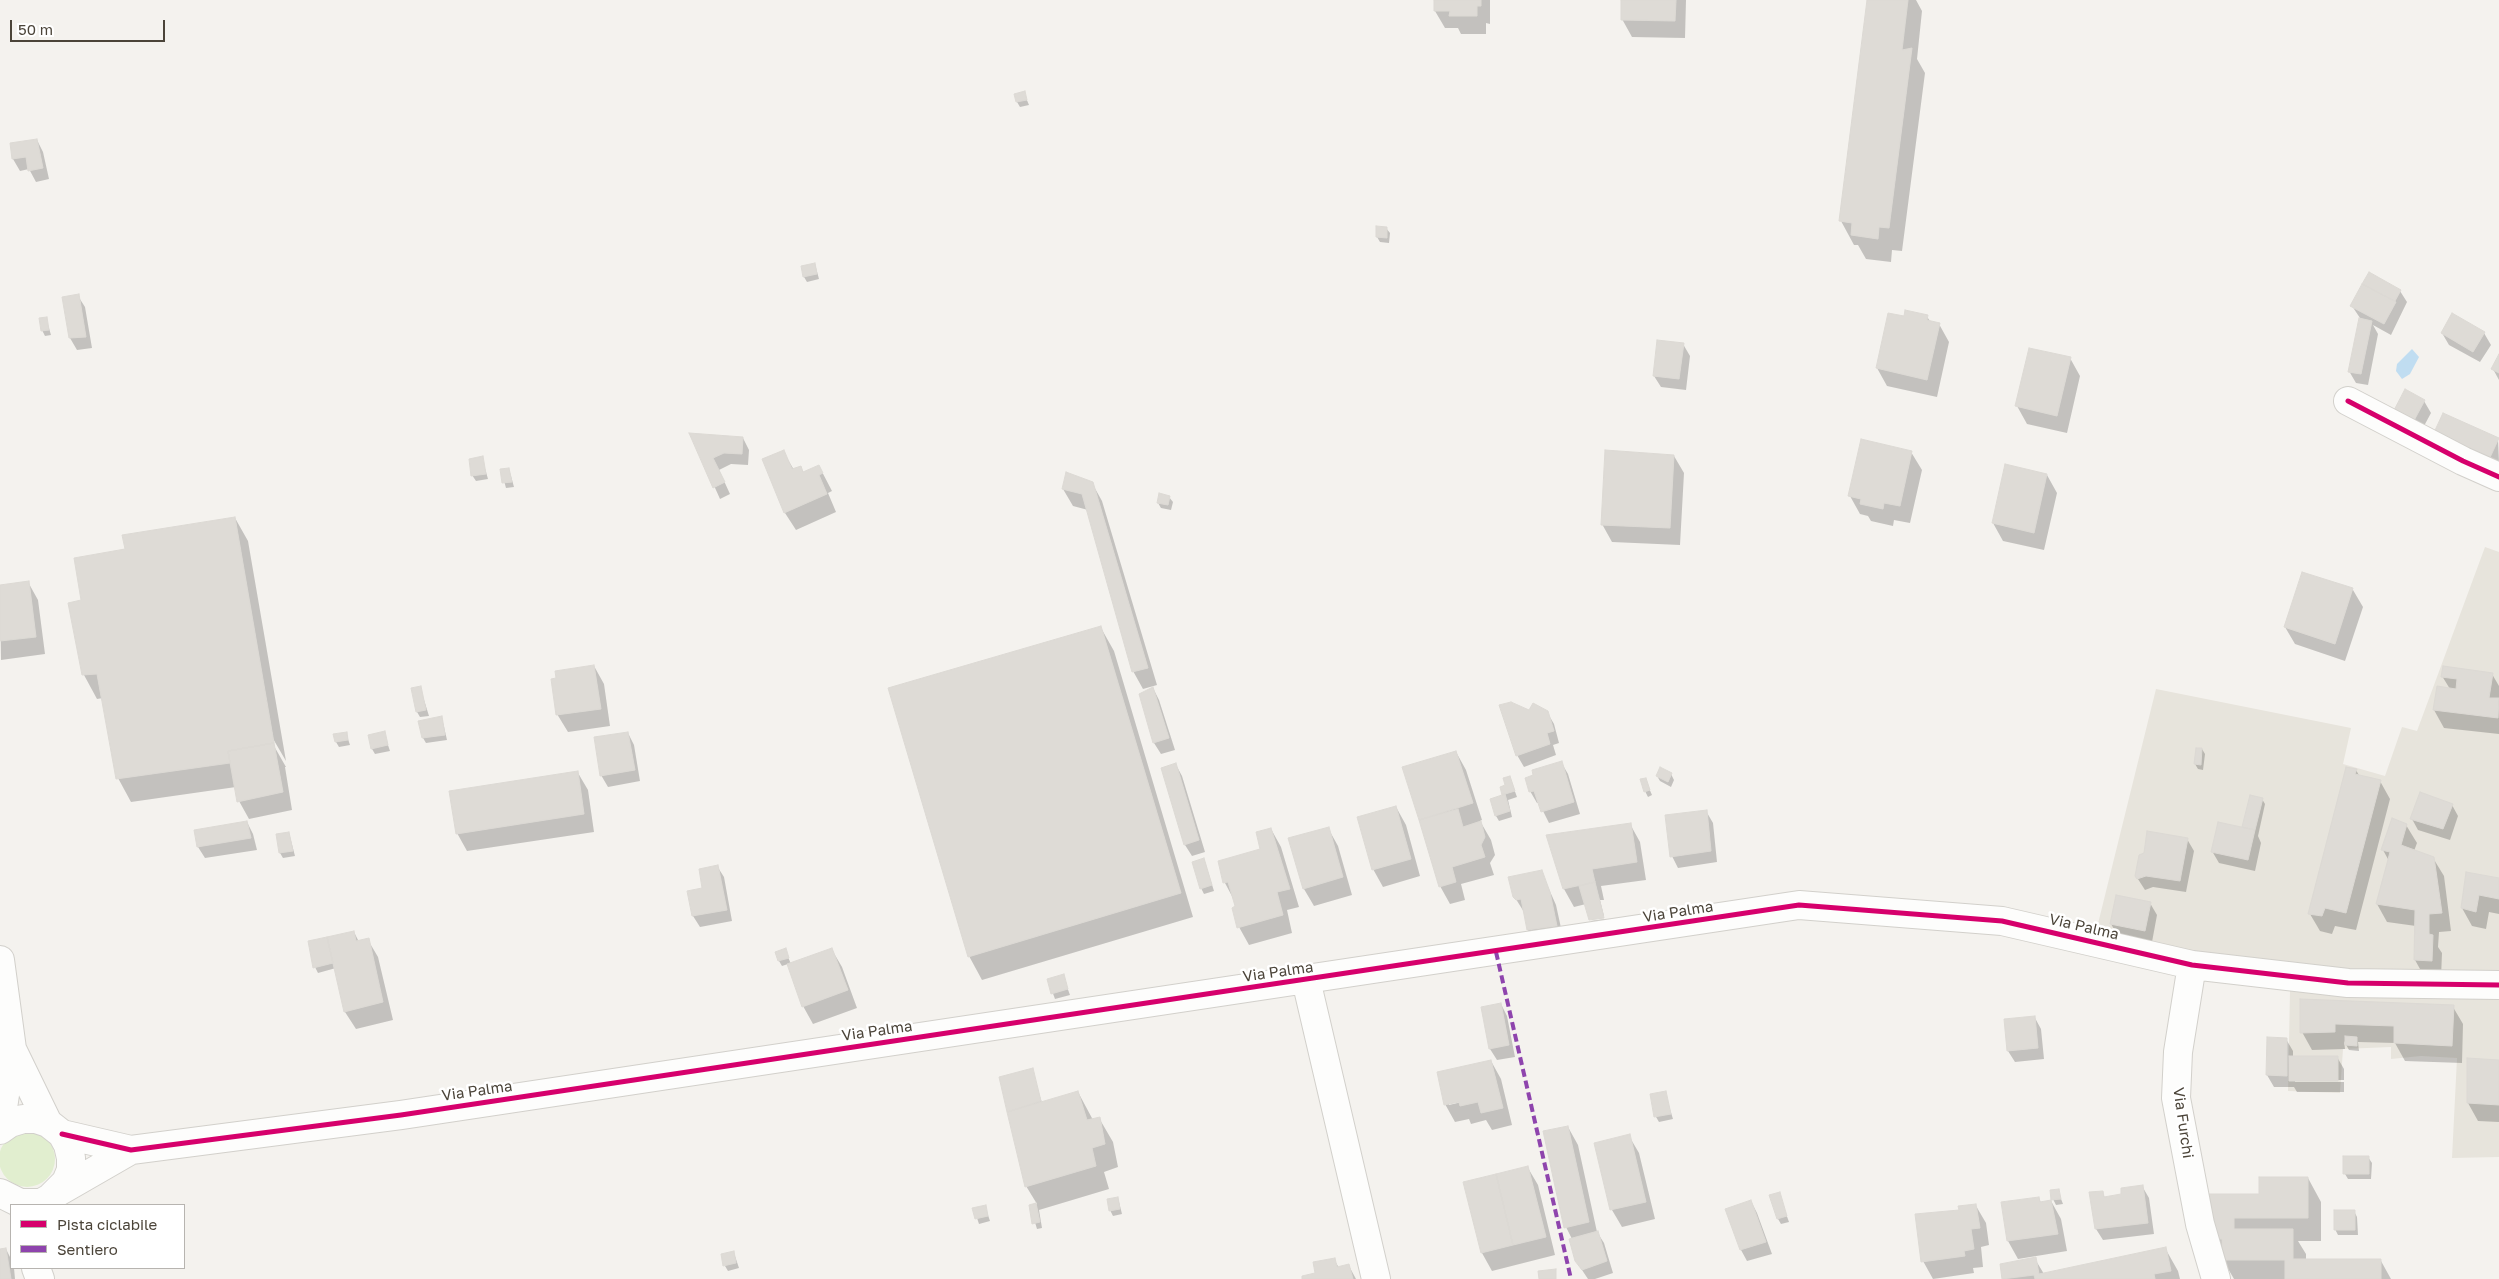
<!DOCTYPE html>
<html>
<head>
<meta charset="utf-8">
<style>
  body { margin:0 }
  #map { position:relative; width:2499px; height:1279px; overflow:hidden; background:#f4f2ee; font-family:"Golos Text",sans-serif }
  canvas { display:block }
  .legend { position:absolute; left:10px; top:1204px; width:175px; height:65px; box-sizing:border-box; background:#fff; border:1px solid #b7b4b0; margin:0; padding:6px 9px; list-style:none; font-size:15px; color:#4b4439 }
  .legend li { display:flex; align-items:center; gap:10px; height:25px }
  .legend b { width:25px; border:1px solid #b7b4b0 }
  .scale { position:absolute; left:10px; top:20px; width:155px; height:22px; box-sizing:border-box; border:2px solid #4b4439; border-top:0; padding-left:6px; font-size:15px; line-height:18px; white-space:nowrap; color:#4b4439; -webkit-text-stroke:4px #fff; paint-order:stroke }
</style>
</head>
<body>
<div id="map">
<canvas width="2499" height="1279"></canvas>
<ul class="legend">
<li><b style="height:6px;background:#d6006c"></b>Pista ciclabile</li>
<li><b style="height:6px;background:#8e44ad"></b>Sentiero</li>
</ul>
<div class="scale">50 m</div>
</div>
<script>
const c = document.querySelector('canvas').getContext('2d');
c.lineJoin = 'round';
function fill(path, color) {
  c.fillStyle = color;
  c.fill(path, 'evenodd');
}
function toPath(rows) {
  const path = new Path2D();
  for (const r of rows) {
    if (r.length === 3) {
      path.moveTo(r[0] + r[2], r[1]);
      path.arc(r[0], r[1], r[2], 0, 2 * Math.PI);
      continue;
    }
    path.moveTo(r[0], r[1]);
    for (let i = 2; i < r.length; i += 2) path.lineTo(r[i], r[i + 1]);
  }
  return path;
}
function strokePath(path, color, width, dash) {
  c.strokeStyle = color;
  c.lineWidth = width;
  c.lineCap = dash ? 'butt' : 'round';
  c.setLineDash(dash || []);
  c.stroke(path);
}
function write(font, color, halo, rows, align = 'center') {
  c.font = font + ' "Golos Text",sans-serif';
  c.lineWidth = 5;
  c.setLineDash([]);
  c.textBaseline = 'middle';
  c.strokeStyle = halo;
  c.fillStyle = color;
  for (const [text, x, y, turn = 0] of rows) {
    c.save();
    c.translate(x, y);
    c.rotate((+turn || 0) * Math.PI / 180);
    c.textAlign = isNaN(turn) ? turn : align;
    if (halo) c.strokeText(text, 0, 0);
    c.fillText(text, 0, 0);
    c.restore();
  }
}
fill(toPath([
  [2485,547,2499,552,2499,1157,2452,1158,2457,1058,2421,1056,2391,1059,2391,1047,2343,1049,2340,1093,2288,1091,2290,991,2090,956,2156,689,2351,728,2343,764,2385,776,2402,727,2417,731]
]), '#e7e4dc');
fill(toPath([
  [27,1159,28]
]), '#e1eecf');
fill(toPath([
  [2412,349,2419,357,2410,374,2402,379,2396,371,2397,364]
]), '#c0ddf1');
fill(toPath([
  [1435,0,1490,0,1490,24,1486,23,1486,34,1461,34,1458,28,1445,28,1435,11],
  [1622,0,1686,0,1685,38,1632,37,1622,19],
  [1868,0,1916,0,1922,11,1917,59,1925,73,1902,251,1892,250,1891,262,1866,259,1858,245,1854,245,1841,221],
  [1024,93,1029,105,1020,107,1017,102],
  [37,140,43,152,49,179,36,182,29,169,20,171,13,159,11,144],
  [1386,228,1390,233,1389,243,1380,242,1377,237],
  [815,264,819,279,807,282,804,277],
  [2369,274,2400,291,2407,302,2391,335,2373,325,2378,334,2368,385,2356,383,2349,371,2360,318,2352,306],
  [78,296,85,307,92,348,77,350,70,338],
  [1927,317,1931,322,1939,324,1949,342,1937,397,1887,386,1877,368,1904,318],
  [46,318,51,335,45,336,42,330],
  [2442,333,2484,333,2491,345,2480,362,2449,345],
  [1683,344,1690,356,1686,390,1661,387,1654,376],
  [2499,356,2499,380,2493,369],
  [2070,358,2080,376,2067,433,2027,424,2017,406],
  [2406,391,2424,401,2431,413,2417,439],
  [691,434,743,438,749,450,748,465,731,464,719,470,730,494,720,499],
  [2498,439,2499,463,2439,450],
  [783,451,794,470,800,467,804,473,819,466,832,491,828,493,836,512,796,530,785,513,763,459],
  [1911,452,1922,470,1910,523,1894,520,1893,526,1871,521,1868,516,1860,514,1850,496],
  [1674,456,1684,473,1680,545,1612,542,1602,524],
  [482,458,488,479,476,481,472,475],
  [509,469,514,487,506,488,501,470],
  [2047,475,2057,493,2044,550,2003,541,1993,523],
  [1092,483,1102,501,1157,685,1143,689,1133,671,1088,510,1073,506,1063,489],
  [1169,497,1173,502,1171,510,1161,508,1158,503],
  [235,518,248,541,286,761,272,737,270,739,286,767,285,767,292,810,249,819,239,801,236,787,131,802,118,778,103,698,97,699,84,675,69,604,83,601,127,550],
  [2303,573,2353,590,2363,607,2345,661,2295,644,2285,627],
  [28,582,38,600,45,654,1,660,0,586],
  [1101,628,1114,651,1193,917,982,980,969,956],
  [594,666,604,684,610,726,568,732,557,714],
  [2492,674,2499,686,2499,734,2444,728,2434,710,2450,689,2442,676],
  [420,687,429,716,420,717,417,712],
  [1153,688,1159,700,1175,750,1161,754,1154,743,1141,695],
  [1529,712,1547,712,1554,724,1559,743,1553,745,1556,755,1524,767,1517,755],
  [442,718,447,740,426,743,423,738],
  [346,733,350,745,339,747,336,742],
  [384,733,390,751,375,754,372,749],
  [628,733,634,745,640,781,608,787,601,775],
  [2202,749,2205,754,2203,770,2198,769,2195,764],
  [1456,752,1466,770,1482,820,1480,821,1491,840,1495,855,1490,863,1494,875,1461,884,1465,900,1450,904,1440,886,1404,768],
  [1561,762,1568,774,1580,814,1549,823,1539,803,1537,803,1530,791],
  [1176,765,1182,776,1205,852,1192,856,1185,845,1163,769],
  [2356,770,2360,777,2380,781,2390,799,2356,930,2335,926,2332,934,2320,931,2310,914],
  [578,773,588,790,594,832,467,851,457,833],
  [1671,774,1674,780,1671,787,1660,781,1657,776],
  [1510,778,1517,797,1508,800,1512,817,1499,821,1496,816],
  [1645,779,1652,795,1648,797,1645,791],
  [2251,796,2262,799,2265,804,2258,836,2261,843,2255,871,2219,863,2212,851,2243,829],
  [2452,805,2458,816,2450,840,2418,830,2412,819],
  [1396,807,1406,825,1420,876,1383,887,1373,869],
  [1706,811,1713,823,1717,862,1678,868,1672,856],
  [247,822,253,834,257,850,205,858,198,847],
  [1630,824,1640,842,1646,880,1601,886,1604,900,1600,900,1604,916,1590,919,1586,904,1574,907,1564,889,1548,836],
  [2406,825,2417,843,2414,851,2433,858,2444,876,2451,931,2439,932,2438,947,2442,953,2441,978,2425,978,2415,960,2416,926,2387,922,2377,904,2389,861,2383,850],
  [1328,828,1338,846,1352,895,1314,906,1304,889,1290,839],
  [1271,829,1281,847,1299,907,1287,910,1292,933,1249,945,1239,927,1234,900,1225,883,1219,862,1262,850],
  [289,833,295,856,283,858,280,853],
  [2187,839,2194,851,2186,892,2153,887,2145,890,2136,876,2145,854],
  [1204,859,1214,891,1204,894,1201,888],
  [717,866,724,877,732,921,700,927,693,916,689,892,704,889],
  [1541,871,1556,905,1563,937,1535,942,1528,930,1524,912,1514,896],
  [2499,879,2499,914,2489,912,2486,929,2472,926,2462,908],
  [2150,903,2157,915,2152,942,2118,936,2111,924],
  [1605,919,1606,923,1593,925,1591,921],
  [354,932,359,942,368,940,378,957,393,1020,356,1029,345,1012,336,968,318,973,315,967],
  [785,950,791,964,832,950,842,967,857,1008,813,1024,803,1006,788,964,782,966,779,961],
  [1063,976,1070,995,1055,999,1048,980],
  [2302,1000,2453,1007,2463,1024,2462,1063,2405,1061,2395,1043,2358,1042,2359,1051,2349,1050,2344,1041,2345,1049,2312,1050,2302,1032],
  [1501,1004,1507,1016,1515,1057,1497,1060,1490,1049,1483,1008],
  [2035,1018,2041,1029,2044,1059,2015,1062,2008,1051],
  [2268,1039,2286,1039,2293,1051,2293,1057,2337,1057,2344,1069,2344,1080,2295,1080,2295,1082,2344,1082,2344,1092,2297,1092,2294,1087,2274,1087,2267,1075],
  [1491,1061,1501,1079,1512,1125,1492,1130,1486,1120,1471,1124,1469,1119,1455,1122,1445,1104],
  [1466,1101,1449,1105,1449,1102],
  [2499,1061,2499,1122,2478,1121,2468,1103],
  [1032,1070,1042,1103,1078,1092,1093,1120,1099,1118,1113,1142,1118,1167,1104,1172,1109,1189,1039,1210,1042,1228,1037,1229,1030,1206,1037,1204,1026,1186,1001,1078],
  [1665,1093,1673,1119,1659,1122,1656,1117],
  [1568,1127,1578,1145,1597,1232,1604,1243,1613,1273,1595,1279,1588,1279,1576,1261,1572,1239,1566,1227],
  [1629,1136,1639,1153,1655,1219,1622,1227,1612,1210],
  [2368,1157,2372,1163,2371,1179,2348,1179,2345,1174],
  [1528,1168,1538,1185,1555,1255,1492,1271,1482,1253,1465,1183],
  [2308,1178,2321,1202,2321,1241,2298,1241,2306,1254,2306,1261,2381,1261,2391,1279,2234,1279,2223,1260,2207,1217],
  [2142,1186,2149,1198,2154,1234,2103,1240,2096,1229,2102,1192,2105,1198,2123,1195],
  [2058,1191,2063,1204,2056,1205,2053,1199],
  [1779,1194,1789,1222,1781,1224,1778,1219],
  [1118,1198,1122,1214,1113,1216,1110,1210],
  [2039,1198,2041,1203,2051,1201,2061,1219,2067,1251,2018,1259,2008,1241,2003,1203],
  [1751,1201,1757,1213,1772,1254,1747,1261,1741,1250,1726,1210],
  [985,1206,990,1221,979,1224,974,1209],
  [1976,1206,1986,1223,1989,1245,1981,1247,1983,1267,1973,1268,1974,1273,1933,1279,1923,1261,1960,1211],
  [2354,1211,2357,1217,2358,1235,2338,1235,2335,1229],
  [2165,1248,2178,1271,2180,1279,2003,1279,2001,1265,2035,1259,2044,1274],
  [6,1249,11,1259,11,1268,14,1268,15,1279,0,1279,0,1250],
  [734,1253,739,1268,728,1271,725,1266],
  [1334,1259,1339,1268,1349,1266,1356,1279,1304,1279,1316,1273]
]), '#0003');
const building = toPath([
  [1434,0,1481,0,1481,6,1477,6,1477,16,1449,16,1450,11,1434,11,1434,0],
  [1621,0,1676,0,1675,21,1621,20,1621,0],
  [1867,0,1908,0,1902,50,1912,48,1889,228,1879,227,1878,239,1851,235,1852,223,1839,221,1867,0],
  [1025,91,1027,100,1016,102,1014,94,1025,91],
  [37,139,43,168,28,171,26,157,12,159,10,143,37,139],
  [1376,226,1387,227,1387,238,1376,237,1376,226],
  [815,263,817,274,803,277,801,266,815,263],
  [2369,272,2401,290,2395,301,2362,284,2369,272],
  [2362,284,2396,302,2384,324,2350,306,2362,284],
  [79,294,86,337,69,338,62,297,79,294],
  [1905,310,1928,315,1927,320,1940,323,1927,380,1876,368,1888,313,1904,316,1905,310],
  [2452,313,2485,332,2473,352,2441,333,2452,313],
  [47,317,49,330,41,331,39,318,47,317],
  [2359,318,2372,321,2361,374,2348,372,2359,318],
  [1657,340,1684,343,1679,379,1653,376,1657,340],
  [2029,348,2071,357,2057,416,2015,406,2029,348],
  [2499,354,2499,373,2491,369,2499,354],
  [2405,389,2425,400,2410,428,2390,418,2405,389],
  [2443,413,2499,438,2487,464,2431,439,2443,413],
  [689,433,743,437,742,454,724,453,713,458,725,482,713,488,689,433],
  [1861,439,1912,451,1900,506,1884,503,1883,509,1860,504,1861,499,1848,496,1861,439],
  [784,450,792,469,801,466,803,472,819,465,823,473,819,475,827,494,784,513,762,459,784,450],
  [1605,450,1674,455,1670,528,1601,525,1605,450],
  [483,456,486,474,471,476,469,459,483,456],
  [2005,464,2047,474,2034,533,1992,523,2005,464],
  [509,468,512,482,502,483,500,469,509,468],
  [1066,472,1093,482,1148,668,1132,672,1082,494,1062,489,1066,472],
  [1159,493,1170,496,1168,505,1157,503,1159,493],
  [235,517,274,743,228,751,230,763,116,779,97,674,82,675,68,603,81,600,74,558,125,549,122,535,235,517],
  [2302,572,2353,588,2335,644,2284,627,2302,572],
  [29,581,36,637,0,641,0,585,29,581],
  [1101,626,1181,893,968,957,888,688,1101,626],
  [594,665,601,709,556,715,551,679,556,678,555,671,594,665],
  [2443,666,2493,673,2489,698,2499,698,2498,718,2433,710,2437,686,2456,689,2457,679,2441,677,2443,666],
  [421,686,426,710,416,712,411,688,421,686],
  [1153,687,1169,738,1153,743,1139,694,1153,687],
  [1511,702,1529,710,1533,703,1548,711,1554,731,1547,733,1550,744,1516,756,1499,705,1511,702],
  [442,716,445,735,422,738,418,721,442,716],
  [385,731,388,745,371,749,368,735,385,731],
  [347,732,348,740,335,742,333,734,347,732],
  [628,732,635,770,600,776,594,737,628,732],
  [274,743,283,792,237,802,228,751,274,743],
  [2196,748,2202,748,2201,765,2194,764,2196,748],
  [1456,751,1473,803,1419,820,1402,767,1456,751],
  [1562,761,1574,802,1541,812,1534,791,1529,792,1525,778,1533,775,1532,770,1562,761],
  [1176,763,1199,840,1184,845,1161,768,1176,763],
  [1660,767,1672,773,1668,782,1656,776,1660,767],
  [2346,767,2357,769,2355,774,2381,780,2346,913,2325,908,2322,916,2308,914,2346,767],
  [578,771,584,814,456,834,449,791,578,771],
  [1510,776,1515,791,1502,795,1500,787,1505,785,1503,778,1510,776],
  [1646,778,1650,790,1644,792,1640,779,1646,778],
  [2420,792,2453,804,2443,829,2410,819,2420,792],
  [1505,794,1510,811,1495,816,1490,799,1505,794],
  [2250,795,2263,798,2255,830,2242,827,2250,795],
  [1396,806,1411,859,1372,870,1357,817,1396,806],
  [1458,809,1463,827,1481,821,1485,837,1481,845,1485,857,1452,867,1456,882,1439,887,1419,820,1458,809],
  [1707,810,1711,851,1670,857,1665,815,1707,810],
  [2392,818,2407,824,2401,845,2434,857,2442,913,2429,914,2429,934,2433,935,2432,961,2414,960,2415,910,2376,904,2390,852,2381,850,2392,818],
  [247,821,251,838,197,847,194,830,247,821],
  [2218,822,2255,830,2248,860,2211,852,2218,822],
  [1631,823,1637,862,1592,869,1595,882,1563,889,1546,835,1631,823],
  [1329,827,1343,877,1303,889,1288,838,1329,827],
  [1271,828,1290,889,1277,892,1283,915,1237,928,1232,908,1235,906,1228,882,1223,883,1218,861,1260,849,1256,832,1271,828],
  [2147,831,2188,838,2180,881,2146,876,2137,879,2135,876,2139,855,2144,853,2147,831],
  [289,832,293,851,279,853,276,834,289,832],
  [1204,858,1212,885,1200,889,1192,862,1204,858],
  [718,865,727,910,692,916,687,891,702,888,699,869,718,865],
  [1542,870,1550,892,1557,926,1527,930,1521,899,1516,900,1513,897,1508,877,1542,870],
  [2466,872,2499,878,2499,899,2479,895,2476,912,2461,908,2466,872],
  [1595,882,1604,918,1589,920,1579,886,1595,882],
  [2116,895,2151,902,2145,931,2110,924,2116,895],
  [354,931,356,941,369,938,383,1002,344,1012,327,937,354,931],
  [327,937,333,963,313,968,308,941,327,937],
  [786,948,789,958,778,961,775,952,786,948],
  [832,948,848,990,802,1007,787,964,832,948],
  [1064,974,1068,989,1051,994,1047,979,1064,974],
  [2300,999,2454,1005,2452,1046,2394,1043,2394,1026,2335,1024,2335,1032,2300,1033,2300,999],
  [1501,1003,1509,1045,1489,1049,1481,1007,1501,1003],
  [2035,1016,2038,1048,2007,1051,2004,1019,2035,1016],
  [2345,1036,2357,1037,2357,1046,2345,1045,2345,1036],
  [2267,1037,2287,1038,2287,1076,2266,1075,2267,1037],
  [2289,1056,2338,1056,2338,1081,2289,1081,2289,1056],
  [2467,1058,2499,1060,2499,1105,2467,1103,2467,1058],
  [1491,1060,1503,1108,1481,1113,1478,1102,1460,1106,1459,1102,1444,1105,1437,1072,1491,1060],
  [1033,1068,1041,1101,1007,1112,999,1077,1033,1068],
  [1078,1091,1087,1120,1100,1117,1105,1144,1092,1148,1096,1166,1025,1187,1007,1112,1078,1091],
  [1666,1091,1671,1114,1654,1117,1650,1094,1666,1091],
  [1568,1126,1589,1222,1564,1228,1543,1131,1568,1126],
  [1630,1134,1646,1202,1610,1210,1594,1143,1630,1134],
  [2343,1156,2369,1156,2369,1174,2343,1174,2343,1156],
  [1528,1166,1546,1237,1513,1245,1496,1174,1528,1166],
  [1496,1174,1513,1245,1481,1253,1463,1182,1496,1174],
  [2259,1177,2308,1177,2308,1218,2234,1218,2234,1229,2293,1229,2293,1259,2381,1259,2381,1279,2285,1279,2285,1260,2222,1260,2222,1239,2214,1239,2214,1218,2206,1218,2206,1194,2259,1194,2259,1177],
  [2143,1185,2148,1223,2095,1229,2089,1192,2103,1191,2104,1197,2121,1194,2121,1188,2143,1185],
  [2059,1189,2061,1199,2051,1200,2050,1190,2059,1189],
  [1780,1192,1787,1216,1777,1219,1769,1195,1780,1192],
  [1118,1197,1120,1209,1109,1211,1107,1199,1118,1197],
  [2039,1197,2040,1202,2051,1200,2058,1234,2007,1241,2001,1202,2039,1197],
  [1751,1200,1766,1242,1740,1250,1725,1209,1751,1200],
  [1036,1203,1040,1222,1032,1224,1029,1205,1036,1203],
  [1976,1204,1980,1228,1971,1229,1974,1249,1964,1251,1965,1256,1921,1262,1915,1214,1959,1210,1958,1206,1976,1204],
  [986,1205,988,1216,975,1219,972,1208,986,1205],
  [2334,1210,2355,1210,2355,1230,2334,1230,2334,1210],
  [1598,1231,1607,1261,1582,1270,1575,1261,1569,1239,1598,1231],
  [2166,1247,2171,1271,2154,1274,2155,1279,2035,1279,2034,1275,2002,1279,2000,1264,2036,1257,2039,1274,2166,1247],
  [6,1248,11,1279,0,1279,0,1249,6,1248],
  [734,1251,736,1263,723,1266,721,1254,734,1251],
  [1335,1258,1337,1267,1349,1264,1353,1279,1302,1279,1302,1276,1315,1273,1313,1262,1335,1258],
  [1556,1269,1556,1279,1539,1279,1538,1271,1556,1269]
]);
fill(building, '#dedbd6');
strokePath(building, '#dcd9d4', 1);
const minor = toPath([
  [2348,401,2463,461,2499,477],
  [0,960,12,1049,0,1127],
  [2192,965,2178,1052,2176,1098,2200,1224,2216,1279],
  [1306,980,1376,1279],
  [12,1049,48,1123],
  [0,1130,10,1123,23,1119,36,1119,48,1123,62,1134,68,1145,71,1158,71,1170,66,1182,50,1198,41,1203,20,1203,0,1193],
  [62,1134,131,1150,401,1115,1799,905,2002,921,2192,965,2348,983,2499,985],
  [58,1192,131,1150],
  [36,1268,40,1279]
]);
strokePath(minor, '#d2d0cb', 30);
strokePath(minor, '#fdfdfc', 28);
strokePath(toPath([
  [1496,952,1571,1279]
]), '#8e44ad', 4, [8, 4]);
strokePath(toPath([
  [2348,401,2463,461,2499,477],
  [62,1134,131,1150,401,1115,1799,905,2002,921,2192,965,2348,983,2499,985]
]), '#d6006c', 5);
write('15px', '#4b4439', '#fff', [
  ["Via Palma",1678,912,-9],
  ["Via Palma",2084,927,13],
  ["Via Palma",1278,972,-8],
  ["Via Palma",877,1031,-8],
  ["Via Palma",477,1091,-8],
  ["Via Furchi",2183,1123,82]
]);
</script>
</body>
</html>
